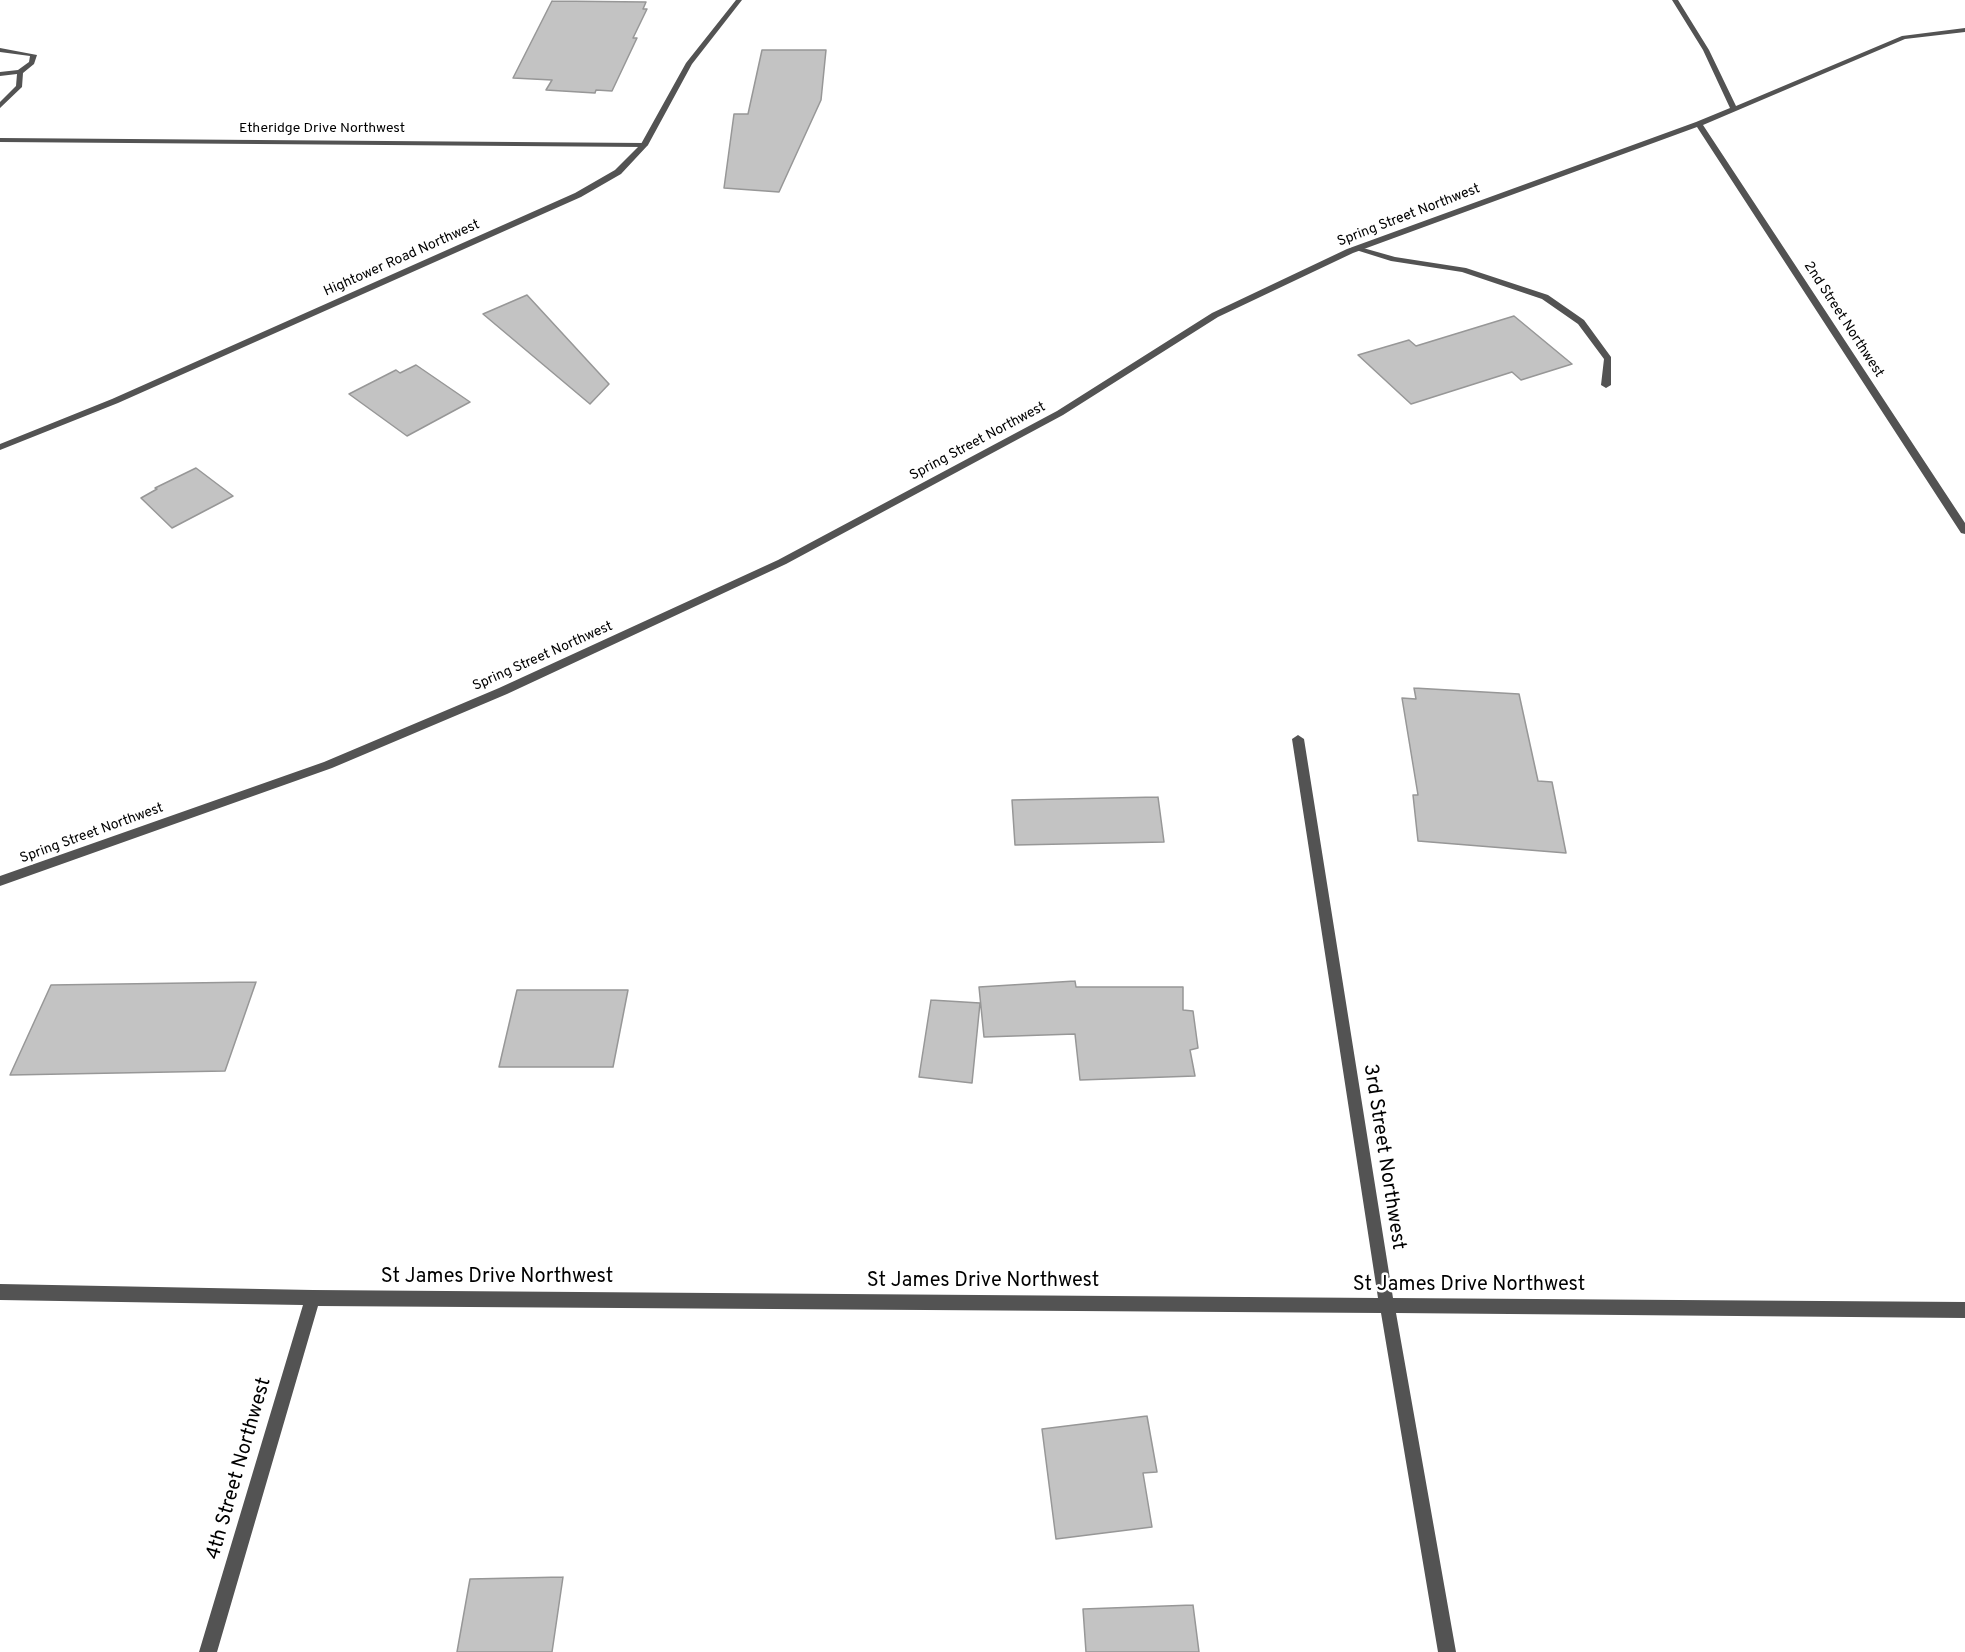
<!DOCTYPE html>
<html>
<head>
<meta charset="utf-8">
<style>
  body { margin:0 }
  canvas { display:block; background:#fff }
</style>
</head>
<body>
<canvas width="1965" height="1652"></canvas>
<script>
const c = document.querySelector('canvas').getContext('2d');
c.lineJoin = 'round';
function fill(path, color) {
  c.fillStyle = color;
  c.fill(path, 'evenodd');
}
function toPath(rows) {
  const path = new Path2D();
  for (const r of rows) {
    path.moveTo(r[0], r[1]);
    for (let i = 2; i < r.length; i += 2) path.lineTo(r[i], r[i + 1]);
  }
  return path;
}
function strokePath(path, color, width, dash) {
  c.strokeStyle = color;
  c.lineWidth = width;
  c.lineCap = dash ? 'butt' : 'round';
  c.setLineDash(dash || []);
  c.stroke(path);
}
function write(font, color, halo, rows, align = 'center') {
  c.font = font + ' Overpass,sans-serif';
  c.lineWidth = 5;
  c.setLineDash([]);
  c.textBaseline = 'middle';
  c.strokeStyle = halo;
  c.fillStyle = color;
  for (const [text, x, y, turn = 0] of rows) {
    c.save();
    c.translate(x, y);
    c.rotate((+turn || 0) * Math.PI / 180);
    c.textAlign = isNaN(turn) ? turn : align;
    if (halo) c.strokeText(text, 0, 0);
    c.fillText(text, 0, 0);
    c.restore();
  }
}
const building = toPath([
  [552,1,646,2,643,9,647,9,633,38,637,38,612,91,596,90,595,93,546,90,552,80,513,78,552,1],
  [762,50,826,50,821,100,779,192,724,188,734,114,748,114,762,50],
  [527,295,609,384,590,404,483,314,527,295],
  [1514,316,1572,364,1521,380,1512,372,1411,404,1358,355,1409,340,1416,346,1514,316],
  [416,365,470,402,407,436,349,394,396,370,400,373,416,365],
  [196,468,233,496,172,528,141,498,157,489,155,488,196,468],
  [1414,688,1519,694,1538,781,1552,782,1566,853,1418,841,1413,795,1418,795,1402,698,1416,699,1414,688],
  [1158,797,1164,842,1015,845,1012,800,1158,797],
  [1075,981,1076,987,1183,987,1183,1010,1193,1011,1198,1048,1190,1050,1195,1076,1080,1080,1075,1034,984,1037,979,987,1075,981],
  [256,982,225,1071,10,1075,51,985,256,982],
  [517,990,628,990,613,1067,499,1067,517,990],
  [931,1000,980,1003,972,1083,919,1077,931,1000],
  [1147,1416,1157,1472,1143,1473,1152,1527,1056,1539,1042,1429,1147,1416],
  [563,1577,552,1652,457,1652,470,1579,563,1577],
  [1193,1605,1199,1652,1086,1652,1083,1609,1193,1605]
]);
fill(building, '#c3c3c3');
strokePath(building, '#979797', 1.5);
fill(toPath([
  [0,48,37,55,34,64,23,73,22,87,0,108,0,102,16,86,17,74,0,76,0,72,18,70,29,62,30,56,0,52,0,48],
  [1356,246,1395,257,1466,268,1548,295,1584,320,1611,357,1611,385,1606,388,1601,385,1604,359,1578,324,1542,299,1462,272,1391,261,1356,250,1356,246]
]), '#535353');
fill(toPath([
  [1672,0,1678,0,1709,50,1736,106,1902,36,1965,28,1965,32,1905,39,1703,125,1965,523,1965,534,1961,533,1697,127,1353,253,1218,317,1063,415,786,564,507,694,332,768,0,886,0,876,324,762,499,688,778,560,1057,411,1212,313,1347,249,1696,122,1730,108,1703,50,1672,0],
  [0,138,644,143,648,145,644,147,0,142,0,138],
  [1298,735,1304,739,1393,1298,1965,1302,1965,1318,1396,1313,1456,1652,1438,1652,1381,1313,318,1306,217,1652,199,1652,303,1305,0,1300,0,1284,313,1290,1378,1298,1292,739,1298,735]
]), '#535353');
fill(toPath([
  [736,0,742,0,692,64,648,145,621,174,581,197,118,403,0,450,0,444,112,399,575,193,615,170,641,144,686,63,736,0]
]), '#535353');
write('14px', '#000', '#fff', [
  ["Etheridge Drive Northwest",322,129],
  ["Spring Street Northwest",1409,216,-21],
  ["Hightower Road Northwest",402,259,-24],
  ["2nd Street Northwest",1843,320,57],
  ["Spring Street Northwest",978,442,-28],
  ["Spring Street Northwest",543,657,-24],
  ["Spring Street Northwest",92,834,-20]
]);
write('20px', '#000', '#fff', [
  ["3rd Street Northwest",1383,1157,81],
  ["St James Drive Northwest",497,1278],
  ["St James Drive Northwest",983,1282],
  ["St James Drive Northwest",1469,1286],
  ["4th Street Northwest",240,1469,-74]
]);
</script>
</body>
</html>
